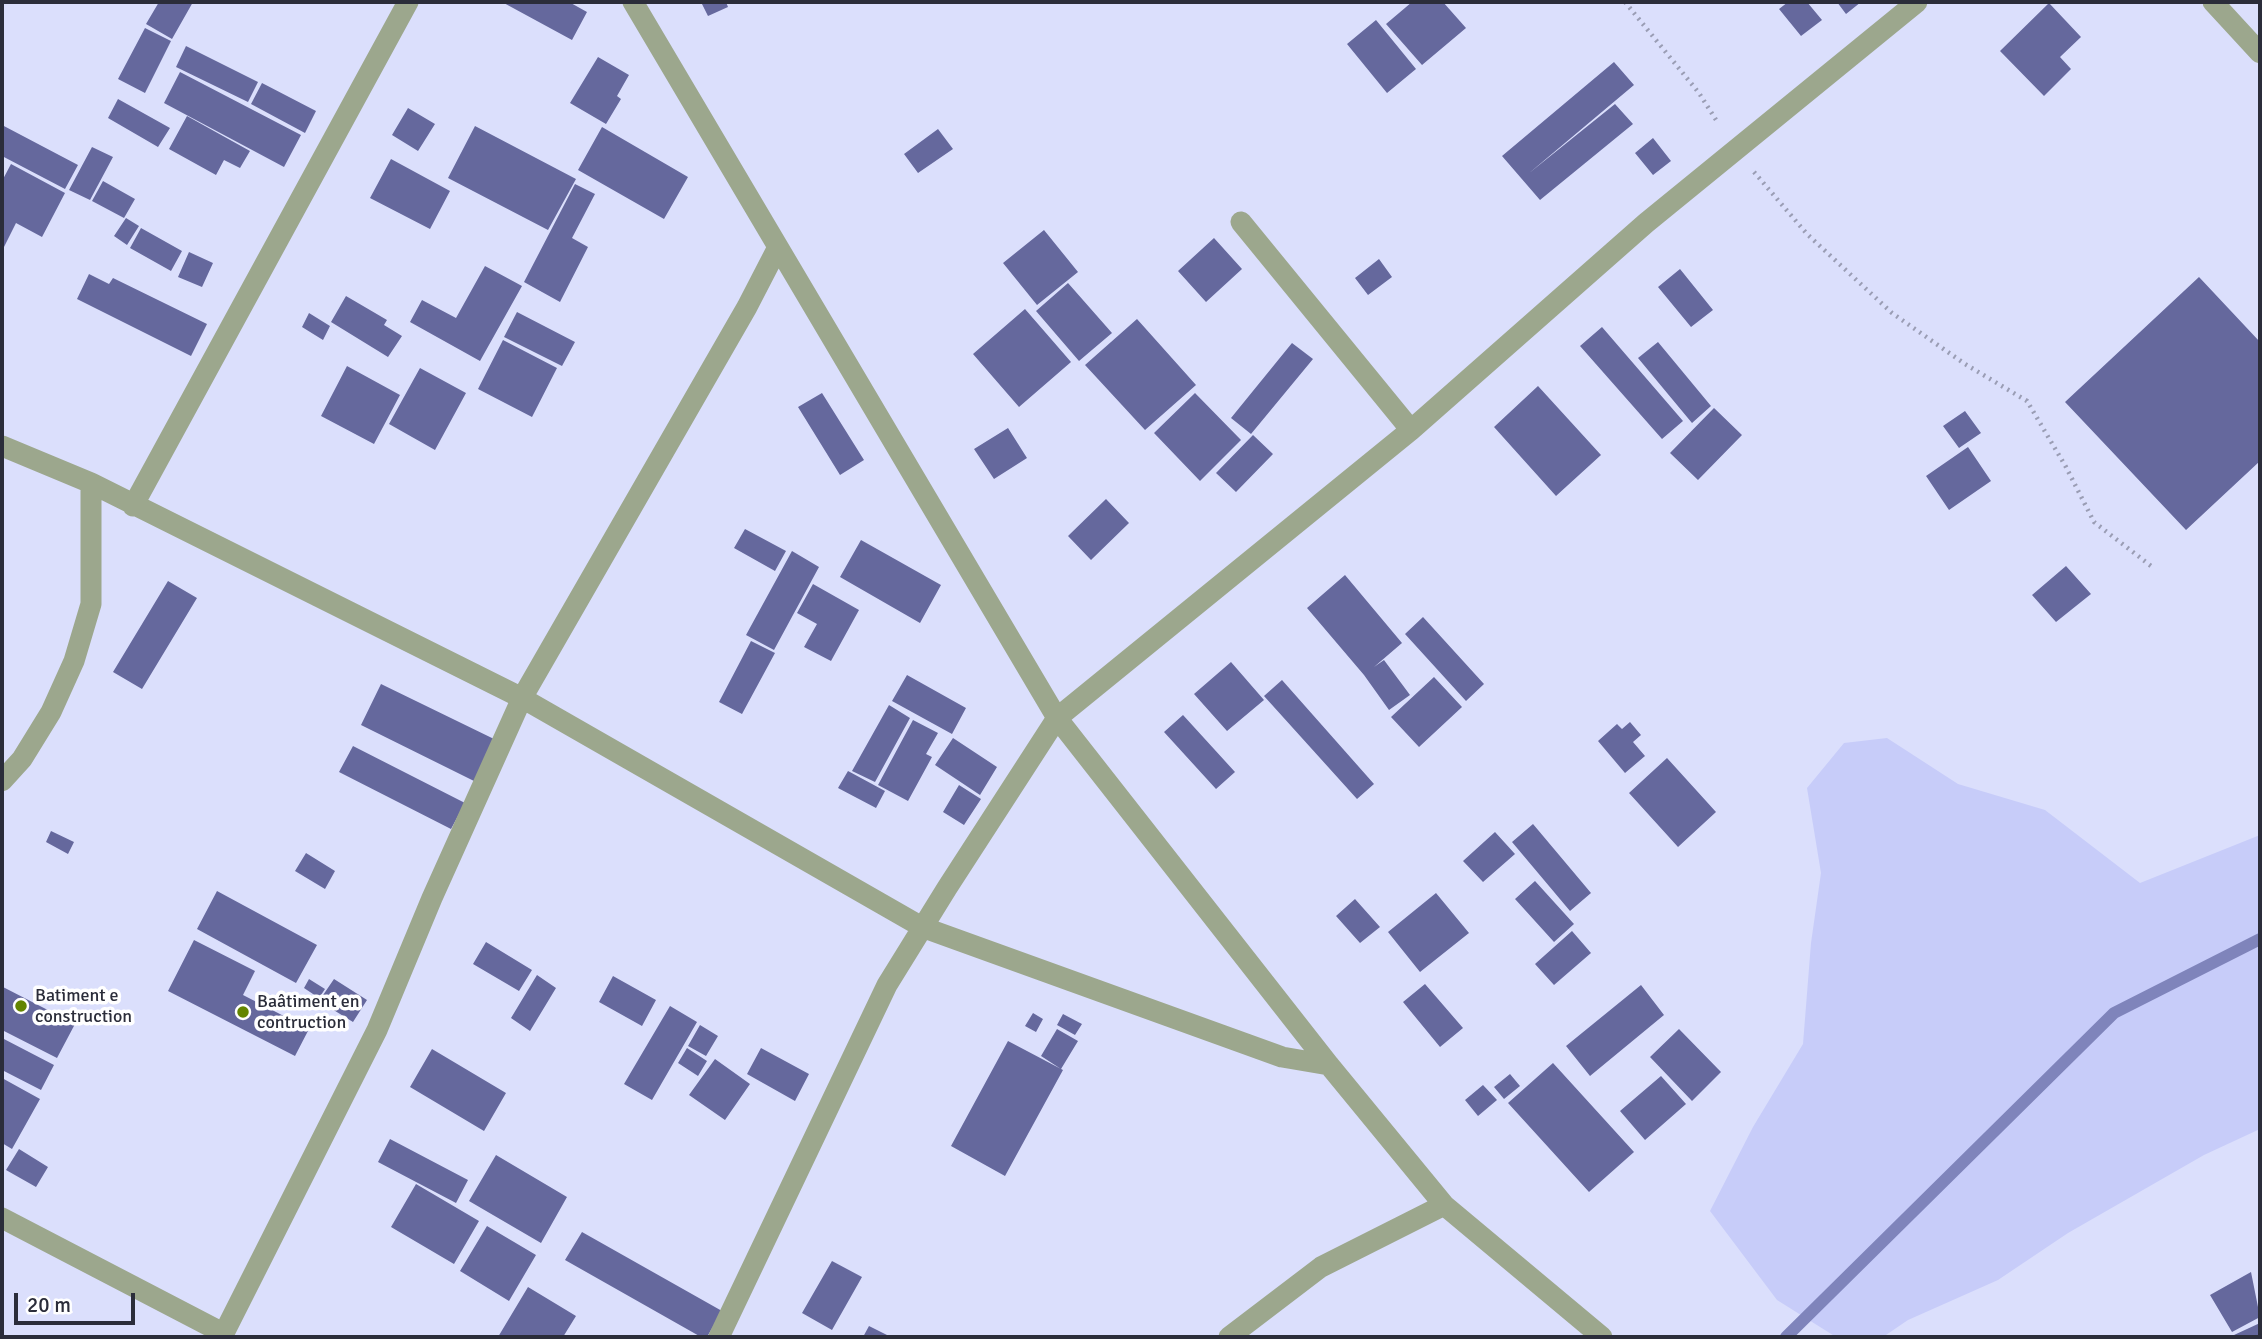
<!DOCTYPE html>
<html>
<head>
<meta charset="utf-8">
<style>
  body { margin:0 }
  #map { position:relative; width:2262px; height:1339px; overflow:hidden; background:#dbdffc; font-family:Signika,sans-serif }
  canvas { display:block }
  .frame { position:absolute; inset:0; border:4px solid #2b2d3a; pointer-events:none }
  .scale { position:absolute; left:14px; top:1293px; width:121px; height:32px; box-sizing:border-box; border:4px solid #2b2d3a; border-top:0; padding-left:9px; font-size:21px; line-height:24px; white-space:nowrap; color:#2b2d3a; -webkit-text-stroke:5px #fff; paint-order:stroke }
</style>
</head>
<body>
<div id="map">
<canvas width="2262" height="1339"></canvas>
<div class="frame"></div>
<div class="scale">20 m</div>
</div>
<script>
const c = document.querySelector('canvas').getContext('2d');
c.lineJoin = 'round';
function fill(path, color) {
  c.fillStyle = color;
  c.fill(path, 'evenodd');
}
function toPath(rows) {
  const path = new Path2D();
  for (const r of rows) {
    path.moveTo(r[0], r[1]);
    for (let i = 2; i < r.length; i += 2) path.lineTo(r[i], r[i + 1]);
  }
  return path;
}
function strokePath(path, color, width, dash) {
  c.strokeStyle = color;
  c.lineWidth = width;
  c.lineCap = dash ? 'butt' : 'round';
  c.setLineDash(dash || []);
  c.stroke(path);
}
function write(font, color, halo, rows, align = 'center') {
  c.font = font + ' Signika,sans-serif';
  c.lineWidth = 7;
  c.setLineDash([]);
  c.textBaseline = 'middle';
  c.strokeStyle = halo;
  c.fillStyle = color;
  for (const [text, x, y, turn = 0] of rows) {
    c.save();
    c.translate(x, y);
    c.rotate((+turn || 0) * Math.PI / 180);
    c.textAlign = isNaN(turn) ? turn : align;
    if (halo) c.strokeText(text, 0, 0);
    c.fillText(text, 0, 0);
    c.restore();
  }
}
fill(toPath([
  [1887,738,1958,784,2045,810,2140,883,2260,835,2260,1129,2204,1155,2068,1233,1998,1280,1908,1320,1883,1337,1836,1337,1777,1300,1710,1211,1753,1127,1803,1044,1811,943,1821,873,1807,788,1844,743]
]), '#c7ccf9');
strokePath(toPath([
  [1786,1337,2114,1013,2260,939]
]), '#7f84bb', 12);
fill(toPath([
  [159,2,193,2,172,39,146,24],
  [502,2,569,2,587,12,572,40],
  [701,2,726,2,728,7,708,16],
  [1412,2,1443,2,1466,28,1422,65,1386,24],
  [1788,2,1807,2,1822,20,1801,36,1779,9],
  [1837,2,1861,2,1846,14],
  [2049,3,2081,37,2060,57,2071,69,2044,96,2000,51],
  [1376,20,1416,69,1387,93,1347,44],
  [145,28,171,41,145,93,118,79],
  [186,46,258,82,248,102,176,67],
  [598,57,629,75,617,96,621,99,606,124,570,103],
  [1614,62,1634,85,1528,174,1615,104,1633,124,1540,200,1502,156],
  [180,72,301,135,284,167,164,103],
  [262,83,316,111,305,133,251,104],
  [118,99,170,128,158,147,108,118],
  [408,108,435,124,418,151,392,135],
  [187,116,250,151,240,168,224,160,216,175,169,149],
  [2,125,78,165,65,189,2,156],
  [475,126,576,179,548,230,448,178],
  [602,127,688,177,664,219,578,170],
  [938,129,953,149,918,173,904,154],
  [1653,138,1671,161,1653,175,1635,153],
  [92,147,113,157,90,200,69,190],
  [391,159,450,191,430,229,370,198],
  [11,164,65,193,42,237,16,223,2,251,2,181],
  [103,181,135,199,124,218,92,201],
  [575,184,595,194,572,238,588,247,560,302,524,282],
  [126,218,139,226,127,245,114,236],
  [141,228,182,251,171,271,130,248],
  [1044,230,1078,272,1037,305,1003,263],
  [1214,238,1242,269,1206,302,1178,271],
  [189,252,213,263,202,287,178,277],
  [1379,259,1392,277,1368,295,1355,278],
  [485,266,522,286,480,361,410,322,422,300,456,318],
  [1680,269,1713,310,1691,327,1658,287],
  [89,274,109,284,113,278,207,324,191,356,77,299],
  [2199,277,2260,342,2260,461,2186,530,2065,402],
  [1068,283,1112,333,1079,361,1036,311],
  [346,296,387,320,384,325,402,336,388,357,331,322],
  [1025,309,1071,362,1019,407,973,354],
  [517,312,575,342,562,366,504,337],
  [309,313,330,326,323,340,302,327],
  [1137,319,1196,385,1145,430,1085,365],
  [1602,327,1683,421,1662,439,1580,346],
  [503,340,557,368,532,417,478,389],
  [1658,342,1711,406,1692,423,1638,358],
  [1292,343,1313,359,1251,434,1231,418],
  [347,366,400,395,374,444,321,416],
  [420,368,466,393,435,450,389,424],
  [1538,386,1601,455,1556,496,1494,427],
  [822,393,864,460,840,475,798,407],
  [1195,393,1241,440,1200,481,1154,433],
  [1714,408,1742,435,1698,480,1670,453],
  [1965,411,1981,433,1959,448,1943,426],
  [1008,428,1027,458,994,479,974,449],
  [1253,435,1273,454,1236,492,1216,473],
  [1968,447,1991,481,1949,510,1926,476],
  [1106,499,1129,523,1091,560,1068,536],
  [745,529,786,551,775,571,734,548],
  [861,540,941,585,920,623,840,577],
  [792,551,819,567,774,650,746,635],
  [2066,566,2091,594,2056,622,2032,595],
  [1345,575,1402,643,1374,667,1384,660,1410,695,1389,710,1364,675,1307,608],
  [168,581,197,598,142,689,113,672],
  [813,584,859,610,831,661,804,647,817,624,797,613],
  [1423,617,1484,684,1466,701,1405,634],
  [751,641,775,653,742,714,719,702],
  [1231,662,1264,700,1227,731,1194,694],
  [907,675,966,708,952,734,892,701],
  [1434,677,1462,707,1419,747,1391,717],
  [1282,680,1374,784,1357,799,1264,696],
  [381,684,494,739,474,781,361,725],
  [889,705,910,718,875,782,852,771],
  [1183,715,1235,772,1216,789,1164,732],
  [913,720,938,733,926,754,932,757,908,801,878,785],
  [1630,722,1641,735,1633,742,1645,756,1625,773,1598,741,1617,724,1622,729],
  [953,738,997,767,980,795,935,765],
  [353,746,465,803,451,829,339,772],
  [1667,758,1716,812,1678,847,1629,793],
  [848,771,885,791,876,808,838,788],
  [959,785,981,799,964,825,943,812],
  [1533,824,1591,893,1570,911,1512,842],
  [51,831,74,842,68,854,46,842],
  [1495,832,1515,854,1483,882,1463,861],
  [306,853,335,871,325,889,295,871],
  [1535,881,1574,924,1554,942,1515,899],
  [217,891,317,945,296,983,197,929],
  [1436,893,1469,933,1420,972,1388,932],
  [1355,899,1380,927,1360,943,1336,916],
  [1572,931,1591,953,1554,985,1535,964],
  [194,940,255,971,243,995,309,1029,295,1056,168,991],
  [486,942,532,970,519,991,473,964],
  [537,975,556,988,530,1031,511,1018],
  [613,976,656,1000,642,1026,599,1002],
  [309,979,325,989,319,998,304,988],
  [334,979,367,1000,353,1022,319,1001],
  [1425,984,1463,1028,1440,1047,1403,1002],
  [1641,985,1664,1015,1590,1076,1566,1046],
  [3,987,75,1024,57,1058,2,1030],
  [670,1006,697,1022,652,1100,624,1084],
  [1033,1013,1043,1019,1036,1032,1025,1026],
  [1063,1014,1082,1024,1075,1035,1057,1025],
  [700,1025,718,1036,706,1056,688,1046],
  [1057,1029,1078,1041,1061,1069,1041,1056],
  [1679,1029,1721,1072,1692,1101,1650,1057],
  [2,1038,54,1065,41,1090,2,1070],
  [1008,1041,1063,1070,1005,1176,951,1146],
  [687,1048,707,1061,698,1076,678,1063],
  [761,1048,809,1074,795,1101,747,1074],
  [432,1049,506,1093,484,1131,410,1087],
  [715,1059,750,1084,725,1120,689,1095],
  [1553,1063,1634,1152,1589,1192,1508,1103],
  [1510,1074,1520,1086,1504,1099,1494,1087],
  [1661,1076,1686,1104,1645,1140,1620,1111],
  [2,1078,40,1099,12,1149,2,1143],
  [1483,1085,1497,1100,1478,1116,1465,1100],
  [390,1139,468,1180,456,1203,378,1162],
  [19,1149,48,1167,36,1187,6,1170],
  [496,1155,567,1197,541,1243,469,1201],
  [416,1184,479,1221,454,1264,391,1227],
  [487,1226,536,1255,509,1301,460,1271],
  [582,1232,722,1311,707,1337,701,1337,565,1260],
  [832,1261,862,1277,832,1330,802,1313],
  [2251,1272,2260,1317,2232,1332,2210,1295],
  [528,1287,576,1316,563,1337,498,1337],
  [2260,1323,2260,1337,2235,1337,2234,1335],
  [869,1326,891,1337,863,1337]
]), '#65689d');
strokePath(toPath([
  [1625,2,1699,93,1718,123],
  [1754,172,1807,234,1892,313,1965,364,2027,401,2066,467,2094,522,2151,566]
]), '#9a9db4', 4.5, [2, 5]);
strokePath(toPath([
  [633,2,1057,718,1329,1065,1444,1205,1602,1337],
  [2213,2,2260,53],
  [1241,222,1411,430],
  [2,446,91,483,522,698,922,927,1282,1057,1329,1065],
  [133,506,408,2],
  [2,781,22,759,51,712,74,661,91,604,91,483],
  [2,1218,223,1333],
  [222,1337,377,1030,432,898,522,698,747,307,778,247],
  [719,1337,887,985,947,888,1057,718,1411,430,1646,223,1917,2],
  [1229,1337,1321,1267,1444,1205]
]), '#9ca78d', 21);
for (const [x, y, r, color] of [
  [21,1006,7,"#638500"],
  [243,1012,7,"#638500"]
]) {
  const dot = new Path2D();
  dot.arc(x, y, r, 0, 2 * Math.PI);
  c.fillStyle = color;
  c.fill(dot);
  strokePath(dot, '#fff', 2.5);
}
write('18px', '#2b2d3a', '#fff', [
  ["Batiment e",35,996],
  ["construction",35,1017],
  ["Baâtiment en",257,1002],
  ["contruction",257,1023]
], 'left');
</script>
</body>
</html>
